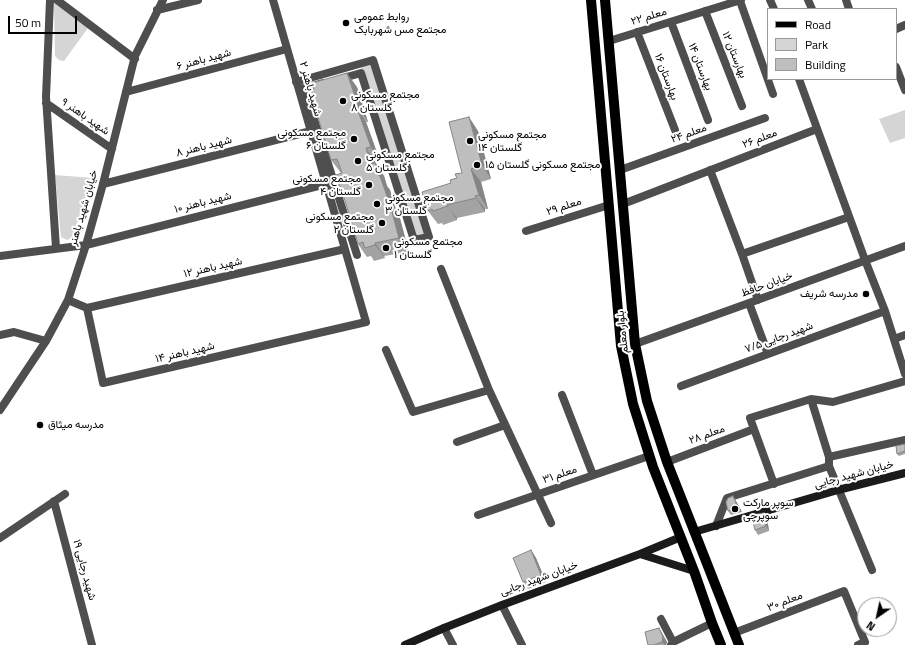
<!DOCTYPE html>
<html>
<head>
<meta charset="utf-8">
<style>
  body { margin:0 }
  #map { position:relative; width:905px; height:645px; overflow:hidden; background:#fff; font-family:"Titillium Web",sans-serif }
  canvas { display:block }
  .legend { position:absolute; left:767px; top:8px; width:130px; height:72px; box-sizing:border-box; background:#fff; border:1px solid #999; margin:0; padding:5px 7px; list-style:none; font-size:12px; color:#000 }
  .legend li { display:flex; align-items:center; gap:8px; height:20px }
  .legend b { width:20px; border:1px solid #999 }
  .north { position:absolute; left:857px; top:597px; width:40px; height:40px; box-sizing:border-box; background:#fff; border:1px solid #999; border-radius:50%; rotate:214deg; font-size:11px; font-weight:700; line-height:16px; text-align:center; color:#000 }
  .north::after { content:''; display:block; margin:auto; width:14px; height:18px; background:#000; clip-path:polygon(50% 0,100% 100%,50% 72%,0 100%) }
  .scale { position:absolute; left:8px; top:16px; width:69px; height:18px; box-sizing:border-box; border:2px solid #000; border-top:0; padding-left:5px; font-size:12px; line-height:14px; white-space:nowrap; color:#000; -webkit-text-stroke:3px #fff; paint-order:stroke }
</style>
</head>
<body>
<div id="map">
<canvas width="905" height="645"></canvas>
<ul class="legend">
<li><b style="height:5px;background:#000"></b>Road</li>
<li><b style="height:11px;background:#d5d5d5"></b>Park</li>
<li><b style="height:11px;background:#bebebe"></b>Building</li>
</ul>
<div class="north">N</div>
<div class="scale">50 m</div>
</div>
<script>
const c = document.querySelector('canvas').getContext('2d');
c.lineJoin = 'round';
function fill(path, color) {
  c.fillStyle = color;
  c.fill(path, 'evenodd');
}
function toPath(rows) {
  const path = new Path2D();
  for (const r of rows) {
    path.moveTo(r[0], r[1]);
    for (let i = 2; i < r.length; i += 2) path.lineTo(r[i], r[i + 1]);
  }
  return path;
}
function strokePath(path, color, width, dash) {
  c.strokeStyle = color;
  c.lineWidth = width;
  c.lineCap = dash ? 'butt' : 'round';
  c.setLineDash(dash || []);
  c.stroke(path);
}
function write(font, color, halo, rows, align = 'center') {
  c.font = font + ' "Titillium Web",Vazirmatn,sans-serif';
  c.lineWidth = 4;
  c.setLineDash([]);
  c.textBaseline = 'middle';
  c.strokeStyle = halo;
  c.fillStyle = color;
  for (const [text, x, y, turn = 0] of rows) {
    c.save();
    c.translate(x, y);
    c.rotate((+turn || 0) * Math.PI / 180);
    c.textAlign = isNaN(turn) ? turn : align;
    if (halo) c.strokeText(text, 0, 0);
    c.fillText(text, 0, 0);
    c.restore();
  }
}
fill(toPath([
  [54,3,88,28,64,61,59,60,55,56],
  [372,62,427,236,415,239,360,65],
  [905,110,905,138,890,143,879,119],
  [55,175,93,178,72,238,67,240,61,237]
]), '#d5d5d5');
strokePath(toPath([
  [50,0,46,97,56,248],
  [57,0,135,59],
  [770,0,774,9],
  [808,0,812,9],
  [846,0,849,9],
  [740,1,773,94],
  [157,10,198,0],
  [705,11,742,106],
  [671,22,708,120],
  [896,29,905,25],
  [637,32,675,130],
  [609,41,741,0],
  [896,67,905,90],
  [799,79,865,260,885,311,905,374],
  [296,82,373,60,429,237,414,240,361,73,340,79],
  [304,88,357,255],
  [299,90,323,83],
  [126,92,287,49],
  [46,103,112,149],
  [620,170,765,118],
  [710,170,742,254],
  [103,184,311,131],
  [623,204,817,129],
  [526,231,609,205],
  [0,256,86,245,326,184],
  [441,269,489,390,551,523],
  [68,300,87,308,103,383,366,322,273,0],
  [758,300,742,254,849,217],
  [749,303,768,354],
  [87,308,345,249],
  [0,335,14,332,46,341],
  [894,339,905,335],
  [635,344,749,303,905,246],
  [386,350,413,412,489,390],
  [681,386,885,311],
  [562,395,593,475],
  [811,399,829,457,829,466,872,570],
  [0,410,46,341,68,300,86,245,103,184,135,56,163,0],
  [457,442,505,425],
  [829,457,905,440],
  [667,462,754,429],
  [774,484,750,418,811,399,833,402,905,381],
  [54,501,92,645],
  [478,515,649,456],
  [716,526,727,498,829,466],
  [0,538,65,494],
  [502,605,522,645],
  [661,619,673,642],
  [444,628,453,645],
  [734,633,844,591,865,642,858,645],
  [671,645,673,642,712,623]
]), '#4e4e4e', 8);
strokePath(toPath([
  [694,532,838,490,905,473],
  [640,554,694,571],
  [405,645,444,628,502,605,640,554,681,537]
]), '#1b1b1b', 8);
strokePath(toPath([
  [591,0,621,346,633,404,653,467,694,571,712,623,721,645],
  [605,0,635,344,647,401,667,462,739,645]
]), '#000', 10);
fill(toPath([
  [357,87,368,122,366,122,380,161,375,162,377,165,384,176,387,186,390,190,397,213,399,215,409,252,384,256,385,258,374,261,371,256,367,257,358,244,341,173,331,160,314,89],
  [478,131,491,179,481,182,488,209,485,209,485,212,457,218,457,220,443,225,442,223,438,224,428,211,451,183,457,178,462,173],
  [905,444,905,454,899,456,897,454],
  [736,501,742,512,731,515,728,511],
  [764,513,767,518,769,531,758,535,755,530],
  [531,550,536,558,546,582,528,589,523,582],
  [659,628,667,642,666,645,648,645]
]), '#a3a3a3');
fill(toPath([
  [347,73,357,87,368,122,359,108],
  [357,108,366,122,380,161,371,147],
  [469,117,478,131,491,179,482,165],
  [366,148,375,162,377,165,384,176,387,186,390,190,397,213,399,215,409,252,399,238,389,202,371,164],
  [471,169,481,182,488,209,479,195],
  [475,196,485,209,485,212,476,198],
  [447,205,457,218,457,220,448,206],
  [375,243,384,256,385,258,375,245],
  [733,496,736,501,742,512,738,508],
  [764,513,767,518,769,531,766,526],
  [531,550,536,558,546,582,541,575],
  [659,628,667,642,666,645,665,645,662,642]
]), '#858585');
const building = toPath([
  [347,73,359,108,357,108,371,147,366,148,371,164,375,163,379,176,380,176,389,202,389,201,399,238,375,243,375,245,365,248,363,242,358,244,346,204,336,175,342,173,337,159,331,160,313,101,309,91,314,89,312,83,347,73],
  [469,117,482,165,471,169,479,195,475,196,476,198,447,205,448,206,433,211,432,209,428,211,422,192,451,183,450,180,457,178,455,174,462,173,449,122,469,117],
  [905,444,905,451,897,454,896,446,905,444],
  [733,496,738,508,728,511,726,502,728,498,733,496],
  [764,513,766,526,755,530,751,515,764,513],
  [531,550,541,575,523,582,513,558,531,550],
  [659,628,663,637,662,642,654,645,648,645,645,632,659,628]
]);
fill(building, '#bebebe');
strokePath(building, '#858585', 1);
for (const [x, y, r, color] of [
  [346,23,4,"#000"],
  [343,101,4,"#000"],
  [354,139,4,"#000"],
  [470,141,4,"#000"],
  [358,161,4,"#000"],
  [477,165,4,"#000"],
  [369,185,4,"#000"],
  [377,204,4,"#000"],
  [382,223,4,"#000"],
  [386,248,4,"#000"],
  [866,294,4,"#000"],
  [40,425,4,"#000"],
  [735,509,4,"#000"]
]) {
  const dot = new Path2D();
  dot.arc(x, y, r, 0, 2 * Math.PI);
  c.fillStyle = color;
  c.fill(dot);
  strokePath(dot, '#fff', 1.5);
}
write('11px', '#000', '#fff', [
  ["روابط عمومی",354,17],
  ["مجتمع مس شهربابک",354,30],
  ["مجتمع مسکونی",351,95],
  ["گلستان ۸",351,108],
  ["مجتمع مسکونی",346,133,"right"],
  ["گلستان ۶",346,146,"right"],
  ["مجتمع مسکونی",478,135],
  ["گلستان ۱۴",478,148],
  ["مجتمع مسکونی",366,155],
  ["گلستان ۵",366,168],
  ["مجتمع مسکونی گلستان ۱۵",485,165],
  ["مجتمع مسکونی",361,179,"right"],
  ["گلستان ۴",361,192,"right"],
  ["مجتمع مسکونی",385,198],
  ["گلستان ۳",385,211],
  ["مجتمع مسکونی",374,217,"right"],
  ["گلستان ۲",374,230,"right"],
  ["مجتمع مسکونی",394,242],
  ["گلستان ۱",394,255],
  ["مدرسه شریف",858,294,"right"],
  ["مدرسه میثاق",48,425],
  ["سوپر مارکت",743,503],
  ["سوپرچی",743,516]
], 'left');
write('11px', '#000', '#fff', [
  ["معلم ۲۲",649,17,-17],
  ["بهارستان ۱۲",734,55,68],
  ["شهید باهنر ۶",204,60,-15],
  ["بهارستان ۱۴",700,67,69],
  ["بهارستان ۱۶",666,77,69],
  ["شهید باهنر ۲",310,89,74],
  ["شهید باهنر ۹",85,117,35],
  ["معلم ۲۴",689,134,-20],
  ["معلم ۲۶",760,139,-21],
  ["شهید باهنر ۸",204,147,-14],
  ["شهید باهنر ۱۰",203,203,-14],
  ["معلم ۲۹",564,207,-18],
  ["خیابان شهید باهنر",84,208,-74],
  ["شهید باهنر ۱۲",213,268,-13],
  ["خیابان حافظ",767,285,-20],
  ["بلوار معلم",623,332,-96],
  ["شهید رجایی ۷/۵",779,338,-20],
  ["شهید باهنر ۱۴",185,353,-13],
  ["معلم ۲۸",707,435,-20],
  ["معلم ۳۱",560,475,-19],
  ["خیابان شهید رجایی",854,475,-15],
  ["شهید رجایی ۱۹",84,570,75],
  ["خیابان شهید رجایی",539,579,-20],
  ["معلم ۳۰",785,602,-21]
]);
</script>
</body>
</html>
